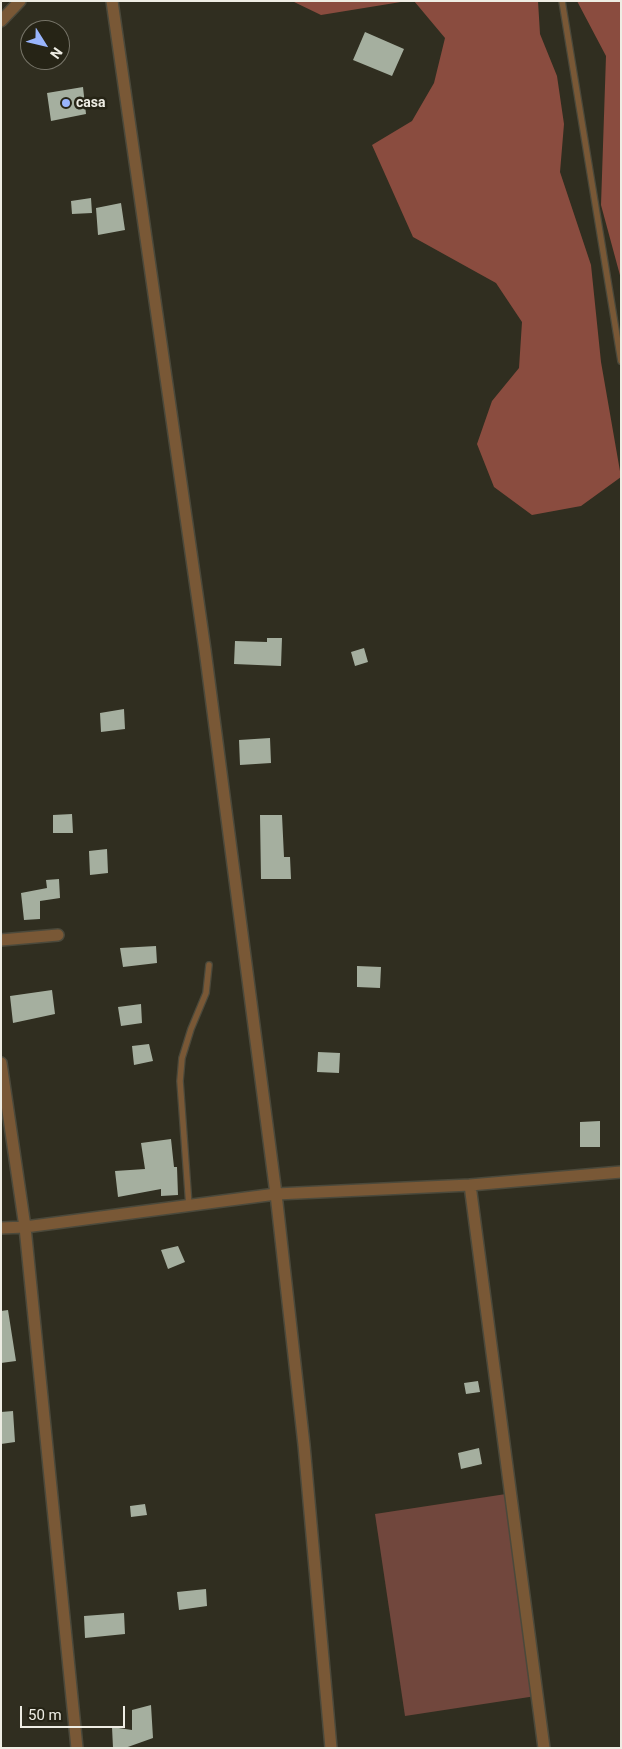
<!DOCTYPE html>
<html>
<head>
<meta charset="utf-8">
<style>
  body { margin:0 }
  #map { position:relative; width:622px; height:1749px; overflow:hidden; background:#302e20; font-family:Roboto,sans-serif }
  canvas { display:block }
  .frame { position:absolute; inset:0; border:2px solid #eeede4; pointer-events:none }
  .north { position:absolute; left:20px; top:20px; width:50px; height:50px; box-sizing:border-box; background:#262416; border:1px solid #767468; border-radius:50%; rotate:126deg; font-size:14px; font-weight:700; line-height:20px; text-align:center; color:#eeede4 }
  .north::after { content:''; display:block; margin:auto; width:18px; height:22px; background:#99b5fd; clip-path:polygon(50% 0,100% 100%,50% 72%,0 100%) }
  .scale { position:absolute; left:20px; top:1706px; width:105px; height:22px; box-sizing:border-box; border:2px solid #eeede4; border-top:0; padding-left:6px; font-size:15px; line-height:18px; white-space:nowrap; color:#eeede4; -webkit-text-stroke:4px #262416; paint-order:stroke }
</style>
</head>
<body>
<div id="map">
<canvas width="622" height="1749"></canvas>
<div class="frame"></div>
<div class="north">N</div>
<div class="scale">50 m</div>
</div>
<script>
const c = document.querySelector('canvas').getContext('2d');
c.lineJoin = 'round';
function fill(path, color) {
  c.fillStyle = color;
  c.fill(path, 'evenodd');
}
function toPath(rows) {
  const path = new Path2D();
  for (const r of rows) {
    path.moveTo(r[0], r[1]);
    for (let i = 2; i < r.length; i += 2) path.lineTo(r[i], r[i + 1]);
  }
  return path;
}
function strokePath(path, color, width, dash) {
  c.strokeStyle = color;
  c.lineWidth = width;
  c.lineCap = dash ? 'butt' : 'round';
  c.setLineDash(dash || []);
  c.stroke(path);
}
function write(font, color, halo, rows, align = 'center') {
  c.font = font + ' Roboto,sans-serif';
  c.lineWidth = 5;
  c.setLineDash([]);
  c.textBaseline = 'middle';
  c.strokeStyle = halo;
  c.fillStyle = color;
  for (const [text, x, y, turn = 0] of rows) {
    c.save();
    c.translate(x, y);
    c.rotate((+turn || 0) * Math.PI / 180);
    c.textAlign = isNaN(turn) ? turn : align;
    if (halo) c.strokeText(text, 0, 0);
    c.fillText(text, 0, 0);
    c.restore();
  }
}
fill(toPath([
  [506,1494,536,1696,405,1716,375,1514]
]), '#71473d');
fill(toPath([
  [292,1,407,1,321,15],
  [414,1,538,1,540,34,557,76,564,124,560,172,591,265,601,362,621,477,581,506,532,515,494,487,477,444,492,401,519,368,522,322,496,283,413,237,372,145,412,121,434,83,445,38],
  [577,1,621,1,621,279,601,205,606,56]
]), '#8a4c3f');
fill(toPath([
  [365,32,404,49,392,76,353,60],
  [83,87,86,114,51,121,47,93],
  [91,198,92,213,72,214,71,201],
  [121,203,125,230,98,235,96,208],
  [267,638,282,638,281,666,234,664,235,641,267,642],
  [364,648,368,662,355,666,351,652],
  [124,709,125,729,101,732,100,713],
  [270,738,271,763,240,765,239,740],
  [72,814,73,833,53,833,53,815],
  [260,815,282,815,284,857,290,857,291,879,261,879],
  [107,849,108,873,90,875,89,851],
  [59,879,60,898,40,901,40,919,24,920,21,893,47,888,46,880],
  [156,946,157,963,123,967,120,948],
  [357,966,381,967,380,988,357,987],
  [52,990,55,1014,13,1023,10,996],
  [141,1004,142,1023,121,1026,118,1007],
  [149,1044,153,1061,134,1065,132,1046],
  [318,1052,340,1053,339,1073,317,1072],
  [600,1121,600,1147,580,1147,580,1122],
  [171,1139,174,1167,177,1167,178,1195,161,1196,161,1189,118,1197,115,1171,145,1169,141,1143],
  [178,1246,185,1262,168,1269,161,1250],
  [8,1310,16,1361,1,1363,1,1311],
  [478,1381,480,1392,466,1394,464,1383],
  [13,1411,15,1442,1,1444,1,1412],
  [479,1448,482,1464,461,1469,458,1453],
  [145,1504,147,1515,131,1517,130,1506],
  [206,1589,207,1606,179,1610,177,1592],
  [124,1613,125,1634,85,1638,84,1616],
  [151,1705,153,1738,125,1748,113,1748,112,1727,132,1730,132,1710]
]), '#a5af9f');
const lane = toPath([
  [562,1,621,361],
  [189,1206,180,1081,182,1058,191,1029,206,993,209,965]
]);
const street = toPath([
  [112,1,205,650,276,1194,304,1445,331,1748],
  [1,21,20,1],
  [1,940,58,935],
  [1,1063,25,1227,77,1748],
  [470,1185,544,1748],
  [1,1228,25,1227,276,1194,470,1185,621,1172]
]);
strokePath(lane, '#4b493b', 8);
strokePath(street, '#4b493b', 14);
strokePath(lane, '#795836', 5.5);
strokePath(street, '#795836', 11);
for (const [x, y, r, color] of [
  [66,103,5,"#99b5fd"]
]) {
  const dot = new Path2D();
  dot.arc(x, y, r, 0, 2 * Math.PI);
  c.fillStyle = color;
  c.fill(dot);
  strokePath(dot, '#262416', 2);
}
write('bold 14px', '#eeede4', '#262416', [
  ["casa",76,103]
], 'left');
</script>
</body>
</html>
